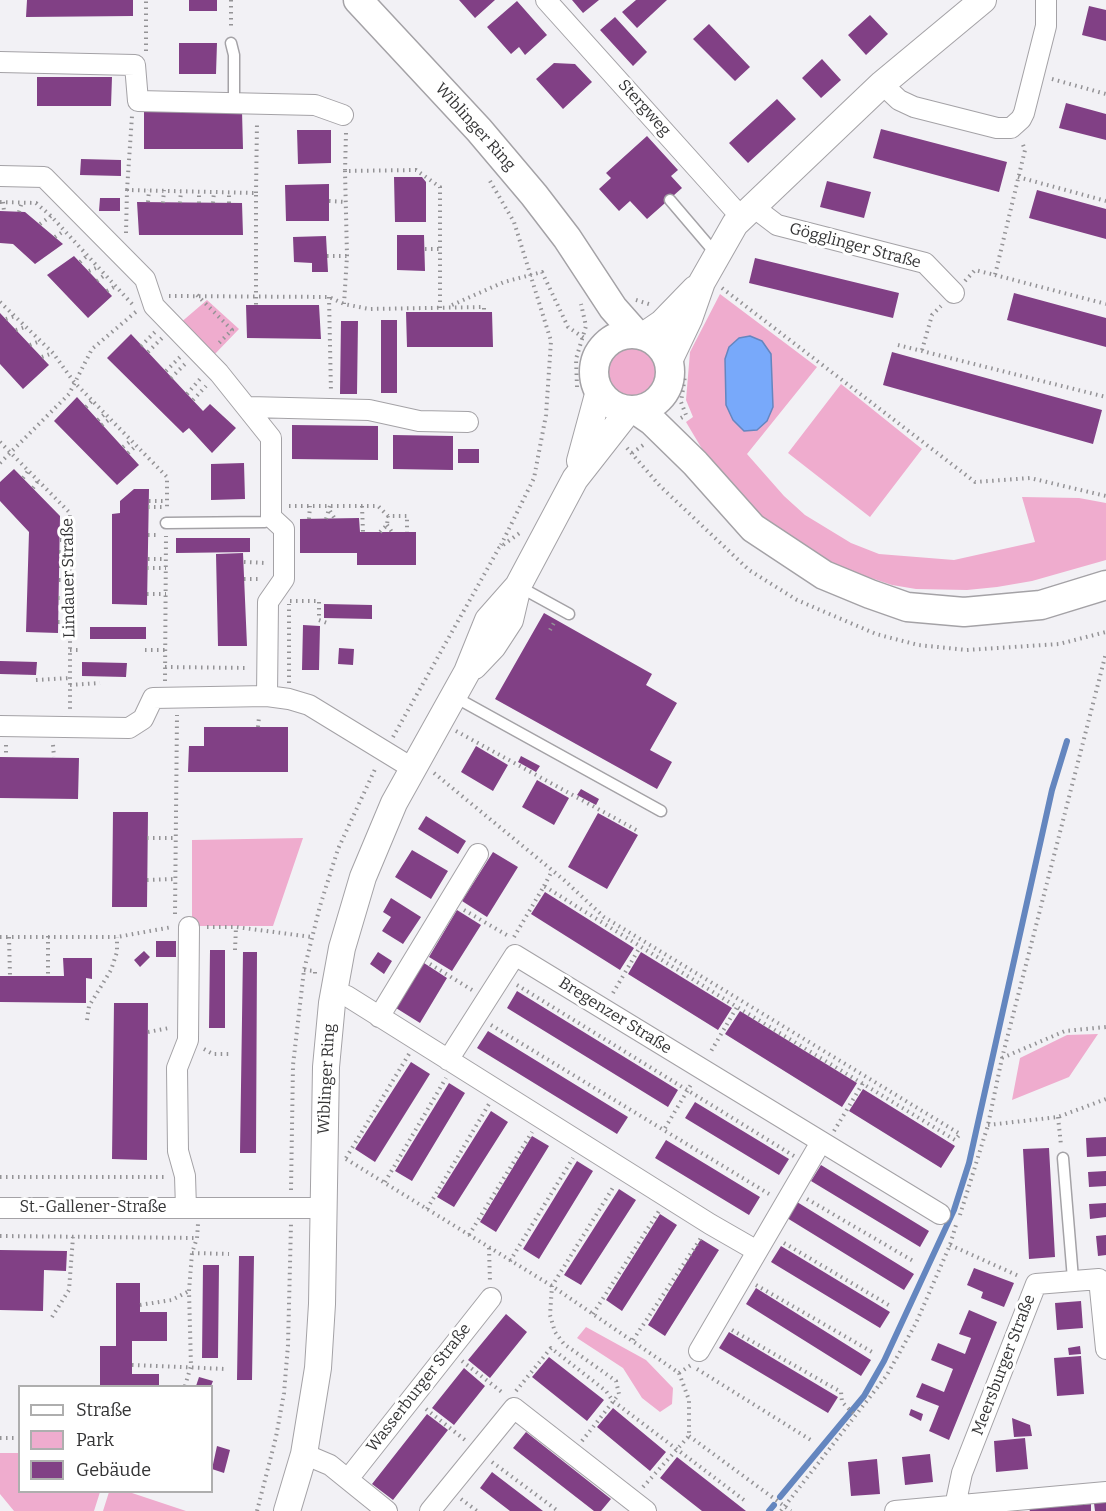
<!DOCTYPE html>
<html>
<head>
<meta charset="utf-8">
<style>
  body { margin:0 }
  #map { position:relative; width:1106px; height:1511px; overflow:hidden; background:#f2f1f5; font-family:Bitter,serif }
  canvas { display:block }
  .legend { position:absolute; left:18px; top:1385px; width:195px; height:108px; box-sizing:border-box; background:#fff; border:2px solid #aeaeae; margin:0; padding:8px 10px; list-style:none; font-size:18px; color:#343435 }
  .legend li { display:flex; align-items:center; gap:12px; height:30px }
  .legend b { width:30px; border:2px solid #aeaeae }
</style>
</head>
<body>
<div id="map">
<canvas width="1106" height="1511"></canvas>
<ul class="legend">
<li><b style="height:8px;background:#fff"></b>Straße</li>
<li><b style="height:16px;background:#efacce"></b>Park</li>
<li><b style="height:16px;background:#814085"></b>Gebäude</li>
</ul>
</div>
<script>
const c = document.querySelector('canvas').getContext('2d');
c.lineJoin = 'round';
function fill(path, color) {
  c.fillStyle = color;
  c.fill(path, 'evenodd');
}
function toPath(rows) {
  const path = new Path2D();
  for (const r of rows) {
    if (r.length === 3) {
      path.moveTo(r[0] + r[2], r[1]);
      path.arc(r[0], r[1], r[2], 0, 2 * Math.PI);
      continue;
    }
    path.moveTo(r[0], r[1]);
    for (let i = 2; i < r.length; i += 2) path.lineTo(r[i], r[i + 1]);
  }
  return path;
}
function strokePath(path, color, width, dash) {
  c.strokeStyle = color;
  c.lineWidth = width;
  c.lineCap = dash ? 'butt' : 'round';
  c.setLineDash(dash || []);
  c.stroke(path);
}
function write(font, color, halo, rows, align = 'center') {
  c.font = font + ' Bitter,serif';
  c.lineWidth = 6;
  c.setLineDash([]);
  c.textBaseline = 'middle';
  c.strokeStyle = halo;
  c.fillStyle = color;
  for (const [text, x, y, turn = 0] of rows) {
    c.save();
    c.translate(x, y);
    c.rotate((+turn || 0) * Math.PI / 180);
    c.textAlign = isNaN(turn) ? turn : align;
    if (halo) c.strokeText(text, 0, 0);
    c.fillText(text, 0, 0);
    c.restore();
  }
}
fill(toPath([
  [720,294,817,367,747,454,784,496,805,515,851,543,879,554,954,560,1035,542,1022,497,1079,498,1106,503,1106,560,1032,581,997,587,967,590,916,589,892,585,844,569,822,559,757,514,705,454,686,422,693,417,686,400,690,352],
  [207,300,239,329,212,357,179,324],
  [631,372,28],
  [841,384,922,449,870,517,788,453],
  [303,838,273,926,192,926,192,840],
  [1098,1034,1069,1077,1012,1100,1020,1058,1067,1035],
  [586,1327,646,1360,673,1388,672,1404,660,1412,642,1398,623,1368,577,1338],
  [0,1453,19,1453,20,1492,100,1492,94,1511,14,1511,0,1494],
  [109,1492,129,1492,186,1511,103,1511]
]), '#efacce');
const water = toPath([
  [750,336,762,341,771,354,773,407,767,421,757,430,744,431,733,420,726,405,725,359,729,347,739,338,750,336]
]);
fill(water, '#78a9fa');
strokePath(water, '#6486bf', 1.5);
strokePath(toPath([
  [780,1497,864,1396,884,1361,954,1210,969,1163,1052,790,1067,741],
  [769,1511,774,1505]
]), '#6486bf', 6);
fill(toPath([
  [27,0,133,0,133,16,26,17],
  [189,0,217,0,217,11,189,11],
  [459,0,495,0,475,18],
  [572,0,599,0,583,13],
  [636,0,667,0,637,28,622,12],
  [517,1,547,35,525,55,519,47,511,54,487,27],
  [1089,6,1106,10,1106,41,1082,35],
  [870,15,888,34,866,55,848,35],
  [615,17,647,52,633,66,600,30],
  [709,24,750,67,735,81,693,39],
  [179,43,217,43,216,74,179,74],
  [822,59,841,80,821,98,802,78],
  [554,63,575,64,592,82,563,109,536,79],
  [37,77,112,77,111,106,37,106],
  [777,99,796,119,748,163,729,143],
  [1066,103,1106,114,1106,140,1059,128],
  [242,111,243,149,144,149,144,112],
  [881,129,1007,162,999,192,873,158],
  [297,130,331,130,331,163,298,164],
  [647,136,678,170,671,176,682,188,647,219,630,201,619,211,599,189,611,178,606,173],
  [81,159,121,160,121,176,80,175],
  [394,177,422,177,426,182,426,222,395,222],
  [827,181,871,192,864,218,820,207],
  [329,184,329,221,286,221,285,185],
  [1037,190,1106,209,1106,239,1029,218],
  [100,198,120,198,120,211,99,211],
  [137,202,242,203,243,235,139,235],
  [0,211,25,212,63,244,35,264,13,244,0,243],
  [397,235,424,235,425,271,397,270],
  [326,236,328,272,312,272,312,263,294,262,293,237],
  [74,256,112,296,88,318,47,275],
  [755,258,899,293,893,318,749,283],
  [1014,293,1106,318,1106,347,1007,320],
  [246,305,319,305,321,339,247,338],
  [406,312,492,312,493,347,407,347],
  [0,313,49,365,23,389,0,364],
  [381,320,397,320,397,393,381,393],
  [341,321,358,321,357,394,340,394],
  [131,334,203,411,210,404,236,428,212,453,189,428,183,433,107,358],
  [892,352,1102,410,1093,444,883,385],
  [77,397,139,465,117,485,54,421],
  [292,425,378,426,378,460,292,459],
  [393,435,453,436,453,470,393,469],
  [458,449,479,449,479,463,458,463],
  [244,463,245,499,211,500,211,464],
  [14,469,60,516,58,633,26,632,29,532,0,501,0,482],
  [134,489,149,489,147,605,112,604,112,514,120,513,120,501],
  [359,518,360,532,416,532,416,565,357,565,357,553,300,553,300,519],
  [176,538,250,538,250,552,176,553],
  [243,553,247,646,218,646,216,554],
  [324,604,372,605,372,619,324,618],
  [544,613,652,674,646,685,677,703,650,750,672,762,657,789,495,699],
  [303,625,320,626,319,670,302,670],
  [90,627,146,627,146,639,90,639],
  [339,648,354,649,353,665,338,664],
  [0,661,37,662,36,675,0,674],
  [82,662,127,663,126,677,82,676],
  [204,727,288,727,288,772,188,772,189,746,204,746],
  [476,746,508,765,493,791,461,772],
  [521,756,540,766,536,772,518,762],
  [0,757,79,758,78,799,0,798],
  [537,780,569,798,554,825,522,807],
  [581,789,599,799,596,805,577,795],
  [113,812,148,812,147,907,112,907],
  [598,813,638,835,607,889,568,867],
  [426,816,466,841,458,854,418,829],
  [412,850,448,871,431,899,395,877],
  [493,852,518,867,487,917,462,901],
  [545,892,634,948,620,970,531,914],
  [391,898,421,917,403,944,382,931,391,917,383,912],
  [457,910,481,925,452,971,429,957],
  [156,941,176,941,176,957,156,957],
  [210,950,225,950,225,1028,209,1028],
  [144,951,150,957,140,967,134,960],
  [243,952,257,952,256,1153,240,1153],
  [378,952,392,961,384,974,370,964],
  [641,952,732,1008,718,1030,628,974],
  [63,958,92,958,92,979,86,978,86,1003,0,1002,0,976,64,976],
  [424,963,447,978,420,1023,396,1008],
  [517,991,678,1090,668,1107,507,1008],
  [114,1003,148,1003,147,1160,112,1159],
  [740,1011,857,1083,842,1107,725,1034],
  [488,1031,628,1117,617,1134,477,1048],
  [411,1062,430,1074,375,1162,355,1149],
  [449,1083,465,1093,412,1181,395,1171],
  [863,1089,955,1146,941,1168,849,1111],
  [695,1102,789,1159,779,1175,685,1118],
  [491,1111,508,1122,454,1207,437,1197],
  [532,1136,549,1146,496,1232,480,1222],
  [1106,1137,1106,1156,1087,1157,1086,1138],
  [666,1140,760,1197,749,1215,655,1158],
  [1049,1148,1055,1257,1029,1259,1023,1149],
  [577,1161,593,1171,539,1259,523,1249],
  [821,1165,929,1231,920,1247,811,1181],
  [1106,1171,1106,1186,1089,1187,1088,1172],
  [619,1189,636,1200,581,1285,564,1275],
  [797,1202,914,1274,904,1290,787,1218],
  [1106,1203,1106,1217,1090,1219,1089,1204],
  [660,1214,677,1225,622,1311,606,1300],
  [1106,1235,1106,1255,1098,1256,1096,1236],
  [701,1239,719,1250,665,1336,648,1325],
  [781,1246,890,1312,880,1328,771,1262],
  [0,1250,67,1251,66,1271,44,1270,43,1311,0,1310],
  [239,1256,254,1256,252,1380,237,1380],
  [203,1265,219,1265,218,1358,202,1358],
  [974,1268,1014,1283,1004,1307,981,1298,983,1292,967,1285],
  [116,1283,140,1283,140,1312,167,1312,167,1341,132,1341,132,1374,159,1374,159,1386,100,1386,100,1346,116,1346],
  [756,1288,871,1360,861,1376,746,1304],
  [1081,1301,1083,1328,1057,1330,1055,1303],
  [969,1310,997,1322,949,1440,929,1431,939,1406,916,1397,922,1383,944,1392,953,1369,931,1360,938,1343,965,1354,971,1338,959,1334],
  [506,1314,527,1332,490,1378,468,1360],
  [729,1332,838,1397,828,1413,719,1348],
  [1080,1346,1081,1354,1069,1355,1068,1348],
  [1081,1356,1084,1394,1057,1396,1054,1358],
  [549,1357,604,1400,587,1421,532,1377],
  [464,1368,485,1386,454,1425,432,1408],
  [199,1377,213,1381,211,1386,196,1386],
  [613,1408,666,1452,650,1471,597,1427],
  [911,1409,923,1414,921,1421,909,1415],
  [427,1414,448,1430,393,1500,372,1484],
  [1012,1418,1030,1425,1032,1436,1014,1437],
  [526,1432,611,1499,601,1511,594,1511,513,1448],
  [1025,1438,1028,1469,996,1472,994,1441],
  [217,1446,230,1450,224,1473,212,1469],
  [930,1454,933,1482,905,1485,902,1457],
  [677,1457,746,1511,702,1511,660,1478],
  [877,1459,880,1494,851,1496,848,1462],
  [492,1472,543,1511,510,1511,480,1488],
  [1094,1503,1106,1503,1106,1511,1095,1511],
  [1091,1504,1091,1511,1030,1511,1029,1509]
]), '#814085');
const service = toPath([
  [231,43,234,55,234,102],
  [670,200,716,254],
  [166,523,265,522,271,517],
  [518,586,569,614],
  [453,696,661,811],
  [1063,1158,1073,1279]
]);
const minor = toPath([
  [546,0,741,217],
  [0,62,135,65,138,101,315,105,343,115],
  [882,84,899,100,914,107,997,128,1011,128,1021,119,1024,113,1046,26,1046,0],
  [0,176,44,177,145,279,154,306,219,373,271,438,271,517,284,529,284,579,268,602,267,696],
  [752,206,777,225,925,263,954,293],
  [249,407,369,410,419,421,468,422],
  [0,726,129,728,143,719,153,698,267,696,289,699,309,705,412,768],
  [333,991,347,996,710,1224,757,1251],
  [379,1017,478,854],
  [448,1060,515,955,940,1214],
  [0,1208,323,1208],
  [186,1208,185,1176,178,1151,177,1068,188,1040,189,927],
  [699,1351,821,1142],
  [304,1454,330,1465,387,1511],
  [348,1479,491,1298],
  [430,1511,514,1408,646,1511],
  [895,1511,1106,1492],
  [954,1511,962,1473,1036,1284,1099,1279,1106,1349]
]);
const tertiary = toPath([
  [643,336,662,323,695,289],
  [669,361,689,319,702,282,735,224,882,84,983,0],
  [580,461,599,391],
  [474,666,493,646,510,620,518,586,575,479,629,410],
  [287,1511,304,1454,318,1368,322,1304,326,1067,332,1003,342,948,363,877,394,803,467,672,488,620,518,586]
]);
const secondary = toPath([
  [358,0,479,130,534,195,567,238,613,308,636,334],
  [632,372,38],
  [636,410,652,421,695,463,753,528,824,575,870,594,907,607,964,612,1041,605,1106,585]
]);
strokePath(service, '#a4a2a6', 13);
strokePath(minor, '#a4a2a6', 22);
strokePath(tertiary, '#a4a2a6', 28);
strokePath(secondary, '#a4a2a6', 31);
strokePath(toPath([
  [231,0,231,30],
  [146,51,146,0],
  [1052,79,1106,94],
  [346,133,345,171,416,170,440,187,440,312],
  [1018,177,1106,201],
  [490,181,514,222,551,341,546,415,534,478,501,545],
  [127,190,132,116],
  [256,193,257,122],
  [329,201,346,202],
  [0,202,36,203,51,216,133,305],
  [3,202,4,211],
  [148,202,149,190],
  [163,203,164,190],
  [180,203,181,191],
  [199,203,199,192],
  [213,203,214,192],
  [229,203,229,192],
  [19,212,22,202],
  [40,224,51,216],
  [126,233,127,190,256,193,256,305],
  [55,237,64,231],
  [425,249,440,249],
  [327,256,347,256],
  [80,262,87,256],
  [89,271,98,267],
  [995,275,1106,304],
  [97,281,106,274],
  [965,281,975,270,995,275,1025,150,1022,142],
  [722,288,975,482,1030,478,1106,496],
  [107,291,116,286],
  [197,295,232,330,217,345],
  [169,296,329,297,344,304,369,309,484,307,484,312],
  [329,297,331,393],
  [636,300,652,305],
  [0,302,53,353,74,382,167,477,167,510],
  [344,304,347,256,345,171],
  [452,305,504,282,542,272,568,327,584,338],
  [6,319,15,316],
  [16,330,25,327],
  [30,345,40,341],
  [898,345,1106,397],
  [141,346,156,331],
  [922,350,932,315,941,306],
  [148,352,162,338],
  [42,357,53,353],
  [166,371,180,357],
  [171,378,186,363],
  [577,387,576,359,586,326,581,304],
  [187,394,200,379],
  [193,400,206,386],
  [86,407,93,400],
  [681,418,686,415,681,402,685,376],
  [98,420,106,413],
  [102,425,111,418],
  [0,442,70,513,70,711],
  [123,447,132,440],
  [627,448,660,486,749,570,797,600,876,634,918,645,967,650,1059,644,1106,632],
  [128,453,137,445],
  [632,453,646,443],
  [0,463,69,394,92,349,138,310],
  [23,478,28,471],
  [33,488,38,481],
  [149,501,167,501],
  [289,506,378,506,388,516,407,516,407,532],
  [362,506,363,532],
  [148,507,166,507],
  [330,511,335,519],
  [309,519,310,506],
  [326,519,330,506],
  [387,525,392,532],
  [380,532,387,525,388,516],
  [148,535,159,535],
  [60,540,70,540],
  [59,552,70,552],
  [148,559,166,559],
  [244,562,266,563],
  [59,566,70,566],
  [147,568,166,568],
  [244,579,262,579],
  [59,580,70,580],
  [147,594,166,594],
  [58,598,70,598],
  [290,601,319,601,319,620,330,624],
  [58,622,70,622],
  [550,630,555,621],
  [70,650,81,650],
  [145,650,166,650],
  [165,667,249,668],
  [36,680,70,678],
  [165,681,166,536],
  [289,683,289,604],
  [70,685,100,683],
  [258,727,259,717],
  [456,731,640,832],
  [393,737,499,548,521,532],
  [6,745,6,757],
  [53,745,54,757],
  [434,773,564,880,604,917,960,1134,955,1140,737,1007],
  [147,838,175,838],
  [147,880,175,879],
  [544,886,552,871],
  [464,910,510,937],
  [175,914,177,715],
  [207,927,236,927,312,937],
  [48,936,48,976],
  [0,937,117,937,172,927],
  [9,937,10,976],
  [514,937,544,886,737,1007,710,1053],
  [235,950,236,927],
  [430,964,472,990],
  [304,970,315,971,315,974],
  [517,985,794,1156],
  [613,993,640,947],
  [87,1020,89,1006,111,970,117,952,117,937],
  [491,1025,769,1194],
  [148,1032,169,1028],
  [204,1049,213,1054,232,1054],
  [1002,1058,1065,1031,1106,1027],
  [1058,1117,1061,1145],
  [988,1125,1058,1117,1106,1099],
  [665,1128,692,1083],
  [834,1131,863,1083],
  [346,1158,409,1054],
  [346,1159,552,1286,679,1373,689,1400,689,1436,643,1487],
  [0,1177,166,1177],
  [385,1182,446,1078],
  [291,1190,293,1065,304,970,320,906,338,849,376,767],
  [807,1199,915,1262],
  [427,1209,489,1104],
  [960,1215,988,1125,1002,1058,1106,653],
  [469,1235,532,1132],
  [0,1236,197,1238],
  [784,1243,892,1307],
  [950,1245,1021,1277],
  [489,1248,490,1282],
  [192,1253,229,1254],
  [510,1261,573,1158],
  [756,1285,874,1353],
  [140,1305,172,1300,189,1291],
  [593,1314,659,1211],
  [52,1317,69,1290,73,1237],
  [732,1330,841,1392,842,1402,856,1416],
  [633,1340,701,1238],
  [462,1361,503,1393],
  [132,1365,226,1369],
  [697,1369,814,1442],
  [679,1373,691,1365],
  [185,1386,191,1366,189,1291,192,1253,197,1238,198,1224],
  [516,1391,551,1348,606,1391,613,1401,744,1500],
  [426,1409,465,1440],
  [689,1436,791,1511],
  [0,1438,20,1438],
  [582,1441,619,1394,616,1381,564,1344,555,1332,550,1315,552,1286,614,1186],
  [492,1462,558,1511],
  [461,1499,477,1511],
  [257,1511,276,1437,284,1393,288,1345,291,1224],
  [781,1511,887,1375,916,1323,950,1245,956,1225]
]), '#949396', 4, [1.5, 4.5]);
strokePath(service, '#fff', 10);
strokePath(minor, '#fff', 20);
strokePath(tertiary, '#fff', 26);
strokePath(secondary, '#fff', 28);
write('16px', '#343435', '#fff', [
  ["Stergweg",644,108,48],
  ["Wiblinger Ring",475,127,48],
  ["Gögglinger Straße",855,246,15],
  ["Lindauer Straße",69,578,-91],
  ["Bregenzer Straße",615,1016,32],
  ["Wiblinger Ring",327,1079,-87],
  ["St.-Gallener-Straße",93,1208],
  ["Meersburger Straße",1004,1365,-69],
  ["Wasserburger Straße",419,1388,-52]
]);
</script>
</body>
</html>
